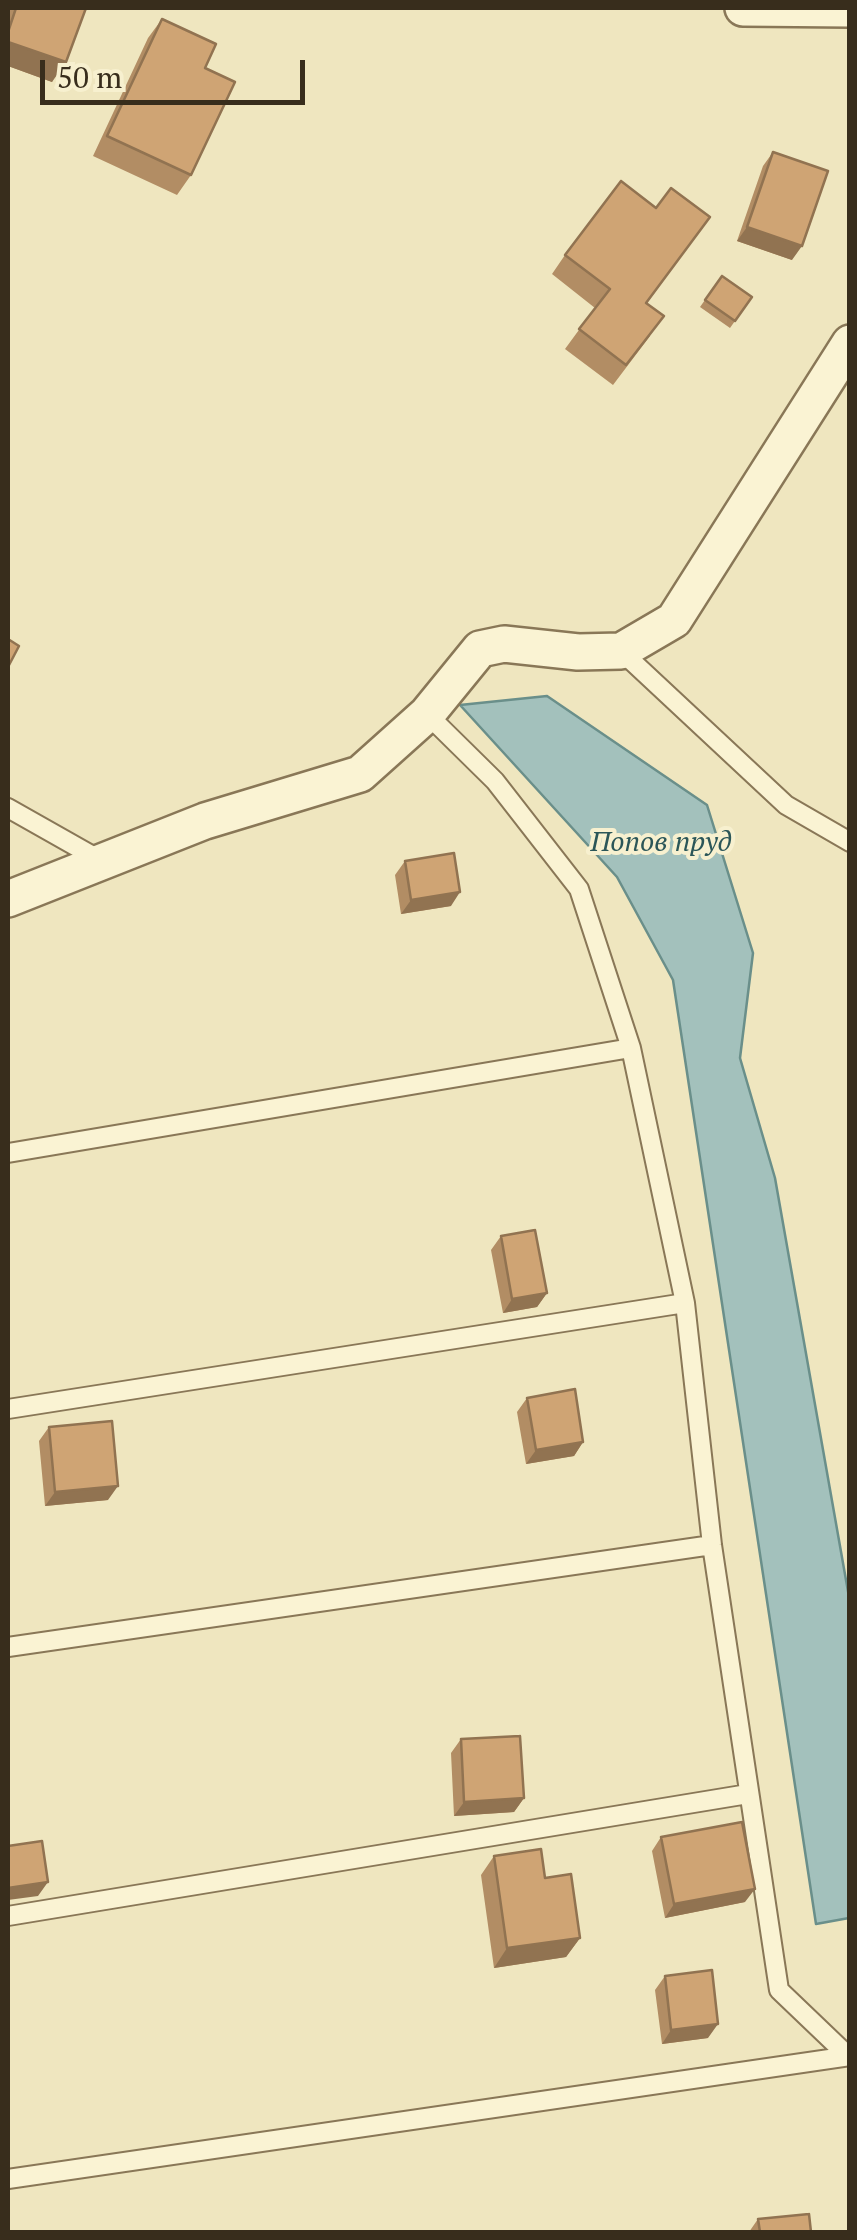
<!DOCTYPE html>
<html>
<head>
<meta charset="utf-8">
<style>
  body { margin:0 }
  #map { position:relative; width:857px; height:2240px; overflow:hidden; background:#efe6bf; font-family:"PT Serif",serif }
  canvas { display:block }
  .frame { position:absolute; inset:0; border:10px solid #382d1c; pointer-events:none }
  .scale { position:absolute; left:40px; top:60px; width:265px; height:45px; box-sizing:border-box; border:5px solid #382d1c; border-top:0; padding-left:12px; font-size:30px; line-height:35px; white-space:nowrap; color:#382d1c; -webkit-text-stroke:8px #f7f0cf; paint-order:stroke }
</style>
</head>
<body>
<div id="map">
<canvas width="857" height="2240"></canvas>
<div class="frame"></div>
<div class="scale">50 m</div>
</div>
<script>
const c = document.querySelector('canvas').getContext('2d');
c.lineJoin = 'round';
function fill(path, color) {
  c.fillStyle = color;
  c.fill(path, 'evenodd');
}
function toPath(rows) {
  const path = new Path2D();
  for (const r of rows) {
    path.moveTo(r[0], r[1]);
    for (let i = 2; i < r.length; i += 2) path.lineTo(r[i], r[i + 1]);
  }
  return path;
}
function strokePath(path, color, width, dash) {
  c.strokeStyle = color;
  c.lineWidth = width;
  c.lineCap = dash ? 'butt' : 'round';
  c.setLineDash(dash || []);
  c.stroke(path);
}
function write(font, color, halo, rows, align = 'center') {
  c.font = font + ' "PT Serif",serif';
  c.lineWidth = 8;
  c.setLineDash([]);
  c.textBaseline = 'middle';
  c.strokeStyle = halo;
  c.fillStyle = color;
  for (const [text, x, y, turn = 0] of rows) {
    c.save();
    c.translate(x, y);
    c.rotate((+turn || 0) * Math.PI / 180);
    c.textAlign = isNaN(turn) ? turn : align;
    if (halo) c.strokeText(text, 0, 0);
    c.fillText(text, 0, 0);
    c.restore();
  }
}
const water = toPath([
  [547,696,707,805,753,953,740,1058,775,1178,849,1597,849,1918,816,1924,673,980,617,877,460,705,547,696]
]);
fill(water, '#a3c1bc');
strokePath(water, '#6a8f8a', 2.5);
const lane = toPath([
  [621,651,786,805,850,842],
  [427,714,495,781,579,889,631,1048,685,1303,712,1545,779,1990,848,2056],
  [8,808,100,860],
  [8,1153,631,1048],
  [8,1409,685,1303],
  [8,1647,712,1545],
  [8,1916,748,1794],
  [8,2179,850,2056]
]);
const street = toPath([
  [743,8,850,9],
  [8,899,205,821,360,774,427,714,480,649,504,644,578,652,621,651,674,620,850,343]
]);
strokePath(lane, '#897757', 22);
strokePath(street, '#897757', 40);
strokePath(lane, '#faf3d3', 18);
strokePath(street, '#faf3d3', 35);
fill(toPath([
  [9,8,86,8,52,82,8,66,8,13],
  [162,19,205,68,191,175,177,195,93,156,148,38],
  [773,152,792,260,737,241,763,166],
  [656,208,710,217,647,303,650,336,613,385,565,349,595,308,552,274,565,255],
  [722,276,752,297,730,328,700,307],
  [405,861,451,906,401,914,395,875],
  [501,1236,547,1293,537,1307,503,1313,491,1250],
  [527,1398,583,1442,574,1456,526,1464,517,1412],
  [49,1427,108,1500,45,1506,39,1441],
  [461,1739,524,1798,514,1812,454,1816,451,1753],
  [661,1837,745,1902,665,1918,652,1851],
  [494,1856,545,1878,580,1938,566,1957,494,1968,481,1875],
  [665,1976,708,2038,662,2044,655,1990],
  [758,2219,811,2232,749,2232]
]), '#b28d64');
fill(toPath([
  [8,42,66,62,52,82,8,66],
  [747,227,802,246,792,260,737,241],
  [460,892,451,906,401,914,411,900],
  [547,1293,537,1307,503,1313,512,1299],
  [583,1442,574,1456,526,1464,536,1450],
  [118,1486,108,1500,45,1506,55,1492],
  [524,1798,514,1812,454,1816,464,1802],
  [48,1882,38,1896,8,1900,8,1888],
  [755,1889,745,1902,665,1918,674,1904],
  [580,1938,566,1957,494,1968,507,1948],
  [718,2024,708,2038,662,2044,671,2030]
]), '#917351');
const building = toPath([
  [16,8,86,8,66,62,8,42,8,32,16,8],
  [162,19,216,44,205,68,235,82,191,175,107,136,162,19],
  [773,152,828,171,802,246,747,227,773,152],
  [621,181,656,208,671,188,710,217,646,303,664,316,626,365,579,329,610,289,565,255,621,181],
  [722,276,752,297,735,321,705,300,722,276],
  [8,639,19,646,8,667,8,639],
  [454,853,460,892,411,900,405,861,454,853],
  [535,1230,547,1293,512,1299,501,1236,535,1230],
  [575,1389,583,1442,536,1450,527,1398,575,1389],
  [112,1421,118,1486,55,1492,49,1427,112,1421],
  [520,1736,524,1798,464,1802,461,1739,520,1736],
  [742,1822,755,1889,674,1904,661,1837,742,1822],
  [42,1841,48,1882,8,1888,8,1846,42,1841],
  [541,1849,545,1878,571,1874,580,1938,507,1948,494,1856,541,1849],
  [712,1970,718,2024,671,2030,665,1976,712,1970],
  [809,2214,811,2232,760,2232,758,2219,809,2214]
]);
fill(building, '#cfa474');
strokePath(building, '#917351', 2.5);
write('italic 28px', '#2b5658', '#f7f0cf', [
  ["Попов пруд",661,843]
]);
</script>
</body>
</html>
